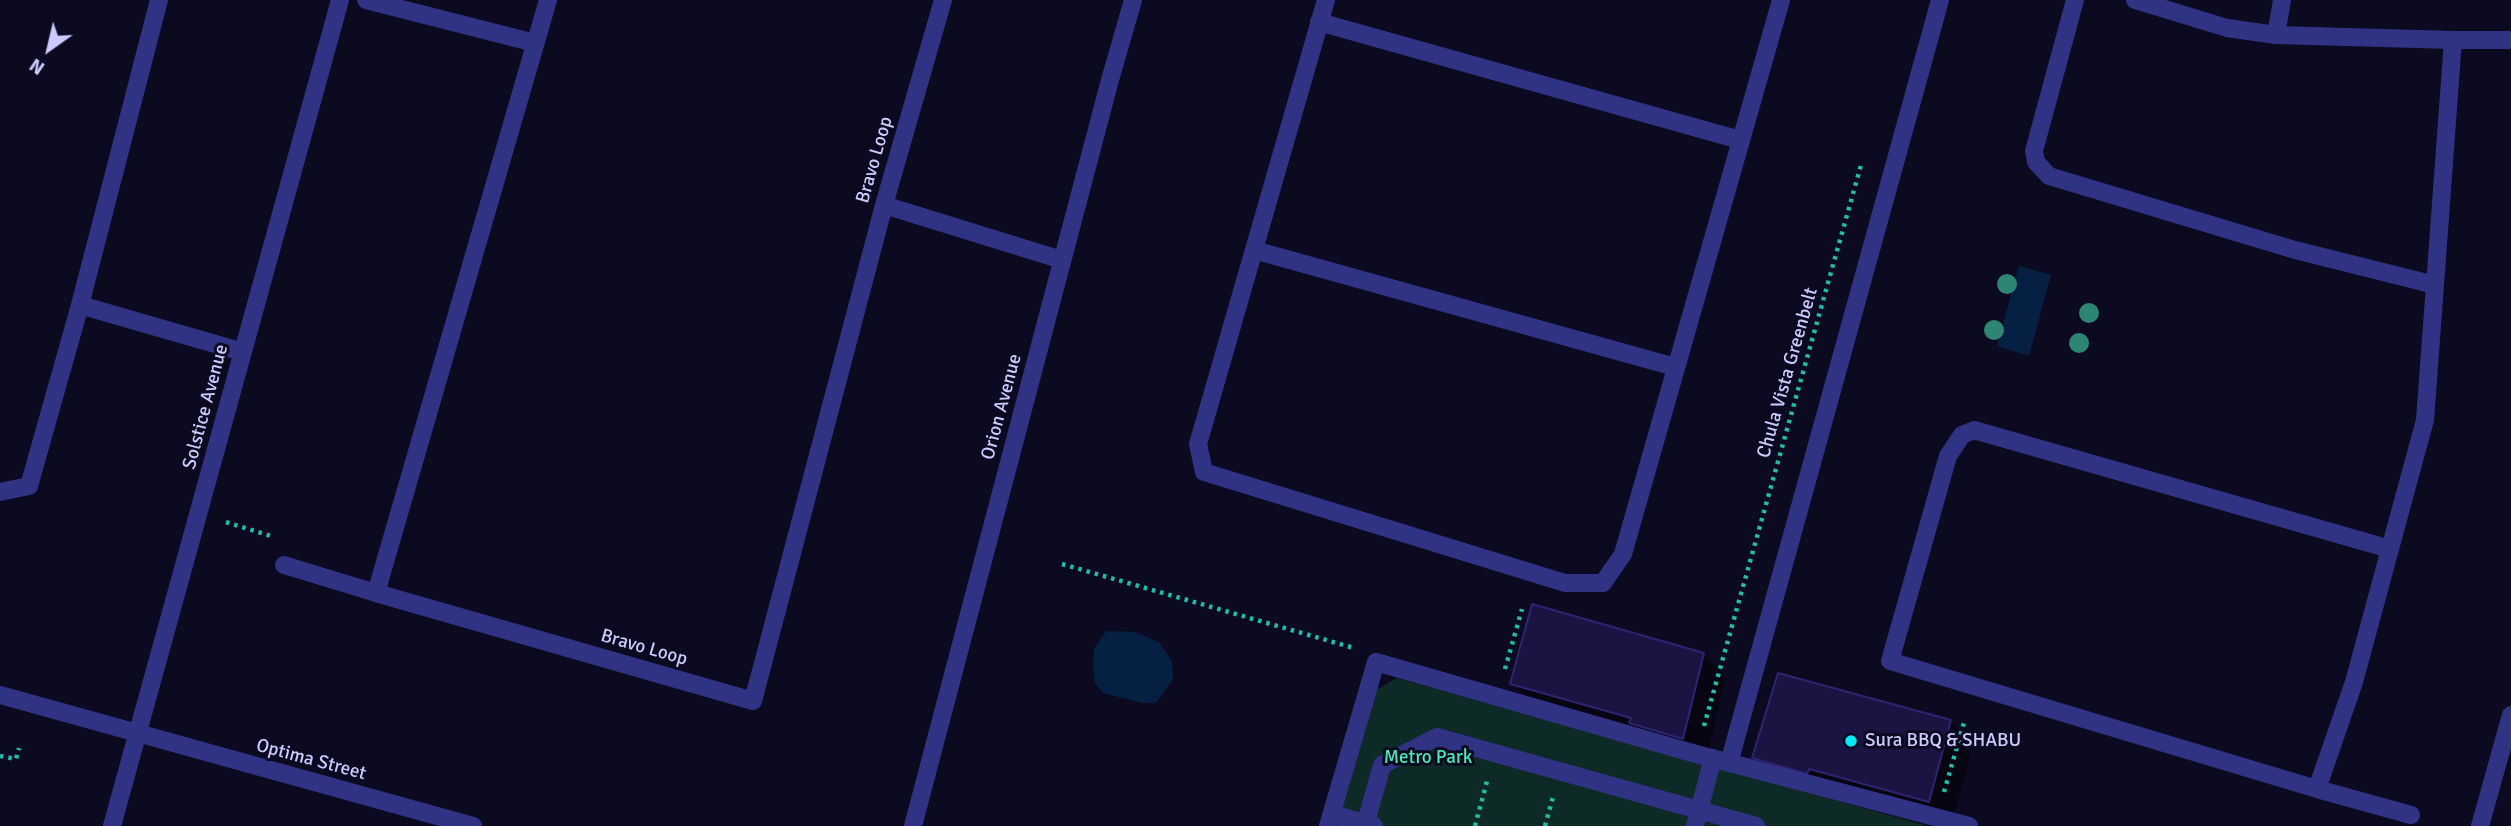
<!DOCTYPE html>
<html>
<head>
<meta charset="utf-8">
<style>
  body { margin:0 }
  #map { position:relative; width:2511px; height:826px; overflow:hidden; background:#0c0a20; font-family:Signika,sans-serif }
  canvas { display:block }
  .north { position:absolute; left:14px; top:14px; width:70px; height:70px; -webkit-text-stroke:5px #0c0a20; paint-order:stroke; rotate:214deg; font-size:19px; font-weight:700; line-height:28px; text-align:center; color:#ccc9ff }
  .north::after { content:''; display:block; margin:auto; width:24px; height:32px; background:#ccc9ff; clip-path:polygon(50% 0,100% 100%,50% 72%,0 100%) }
</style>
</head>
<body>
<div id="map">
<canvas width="2511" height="826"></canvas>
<div class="north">N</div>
</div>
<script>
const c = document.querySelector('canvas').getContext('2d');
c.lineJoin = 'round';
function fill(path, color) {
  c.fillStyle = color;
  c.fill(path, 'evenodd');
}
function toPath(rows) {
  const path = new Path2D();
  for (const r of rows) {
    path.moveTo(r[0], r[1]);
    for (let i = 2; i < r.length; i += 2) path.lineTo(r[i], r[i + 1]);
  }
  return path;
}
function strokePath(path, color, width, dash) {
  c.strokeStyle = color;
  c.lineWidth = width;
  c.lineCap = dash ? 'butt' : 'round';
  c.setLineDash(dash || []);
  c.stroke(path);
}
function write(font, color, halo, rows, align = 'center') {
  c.font = font + ' Signika,sans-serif';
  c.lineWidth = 6;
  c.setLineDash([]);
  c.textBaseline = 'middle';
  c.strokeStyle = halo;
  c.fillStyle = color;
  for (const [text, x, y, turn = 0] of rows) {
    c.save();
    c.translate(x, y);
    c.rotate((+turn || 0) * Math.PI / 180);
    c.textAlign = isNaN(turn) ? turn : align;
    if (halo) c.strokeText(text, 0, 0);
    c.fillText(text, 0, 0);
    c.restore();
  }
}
fill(toPath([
  [1397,678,1928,826,1337,826,1376,690]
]), '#0d2a27');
fill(toPath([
  [2019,266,2051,275,2029,356,1997,346],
  [1106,631,1136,632,1160,643,1172,662,1173,679,1156,703,1142,703,1103,693,1095,683,1093,670,1094,649]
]), '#062043');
fill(toPath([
  [1703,654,1726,677,1706,761,1535,706,1512,683],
  [1950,722,1973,744,1952,823,1777,780,1754,758]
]), '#0007');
const building = toPath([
  [1532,604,1704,653,1683,739,1629,723,1631,718,1510,684,1532,604],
  [1778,673,1951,720,1929,802,1809,769,1807,774,1752,758,1778,673]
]);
fill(building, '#1b1443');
strokePath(building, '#2e2471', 2);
strokePath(toPath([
  [226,522,274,537],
  [1062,564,1354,648],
  [1505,669,1522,609],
  [1704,726,1861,165],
  [0,756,16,759,19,748],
  [1944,792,1965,719],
  [1475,826,1487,781],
  [1545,826,1553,797]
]), '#20bca8', 4.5, [3.5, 5]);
strokePath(toPath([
  [366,0,535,43],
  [548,0,376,593,753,701,884,205,943,0],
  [1326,0,1198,444,1204,472,1565,583,1603,583,1623,554,1781,0],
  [2075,0,2034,151,2036,162,2049,176,2295,250,2435,285,2425,420,2390,549,2354,682,2317,789,1890,661,1948,456,1962,435,1974,430,2390,549],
  [2135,0,2227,28,2276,35,2453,40,2435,285],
  [1319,22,1740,140],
  [2276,35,2282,0],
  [2453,40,2511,40],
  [884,205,1062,260],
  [1254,250,1675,367],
  [80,305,243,352],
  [0,492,29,486,80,305,159,0],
  [284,565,376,593],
  [0,695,473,826],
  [1729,763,1940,0],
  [2317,789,2411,815],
  [1332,814,1374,826],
  [112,826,340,0],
  [913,826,1110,80,1133,0],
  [1328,826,1376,662,1696,754,1969,826],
  [1365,826,1382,765,1437,737,1756,826],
  [1695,826,1713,758],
  [2480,826,2511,715]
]), '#303284', 18);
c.fillStyle = '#2d8674';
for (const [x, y] of [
  [2007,284],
  [2089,313],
  [1994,330],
  [2079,343]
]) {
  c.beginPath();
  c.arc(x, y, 10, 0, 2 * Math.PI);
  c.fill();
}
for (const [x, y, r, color] of [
  [1851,741,7,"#00ebf4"]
]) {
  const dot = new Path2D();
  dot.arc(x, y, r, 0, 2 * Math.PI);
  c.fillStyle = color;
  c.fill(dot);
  strokePath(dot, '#0c0a20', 2.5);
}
write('19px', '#ccc9ff', '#0c0a20', [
  ["Bravo Loop",875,160,-74],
  ["Chula Vista Greenbelt",1788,373,-74],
  ["Solstice Avenue",206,407,-75],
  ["Orion Avenue",1002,407,-75],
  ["Bravo Loop",644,648,16],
  ["Optima Street",311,760,15]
]);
write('19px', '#ccc9ff', '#0c0a20', [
  ["Sura BBQ & SHABU",1865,741]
], 'left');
write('19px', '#48ebb8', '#0c0a20', [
  ["Metro Park",1428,758]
]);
</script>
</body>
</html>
